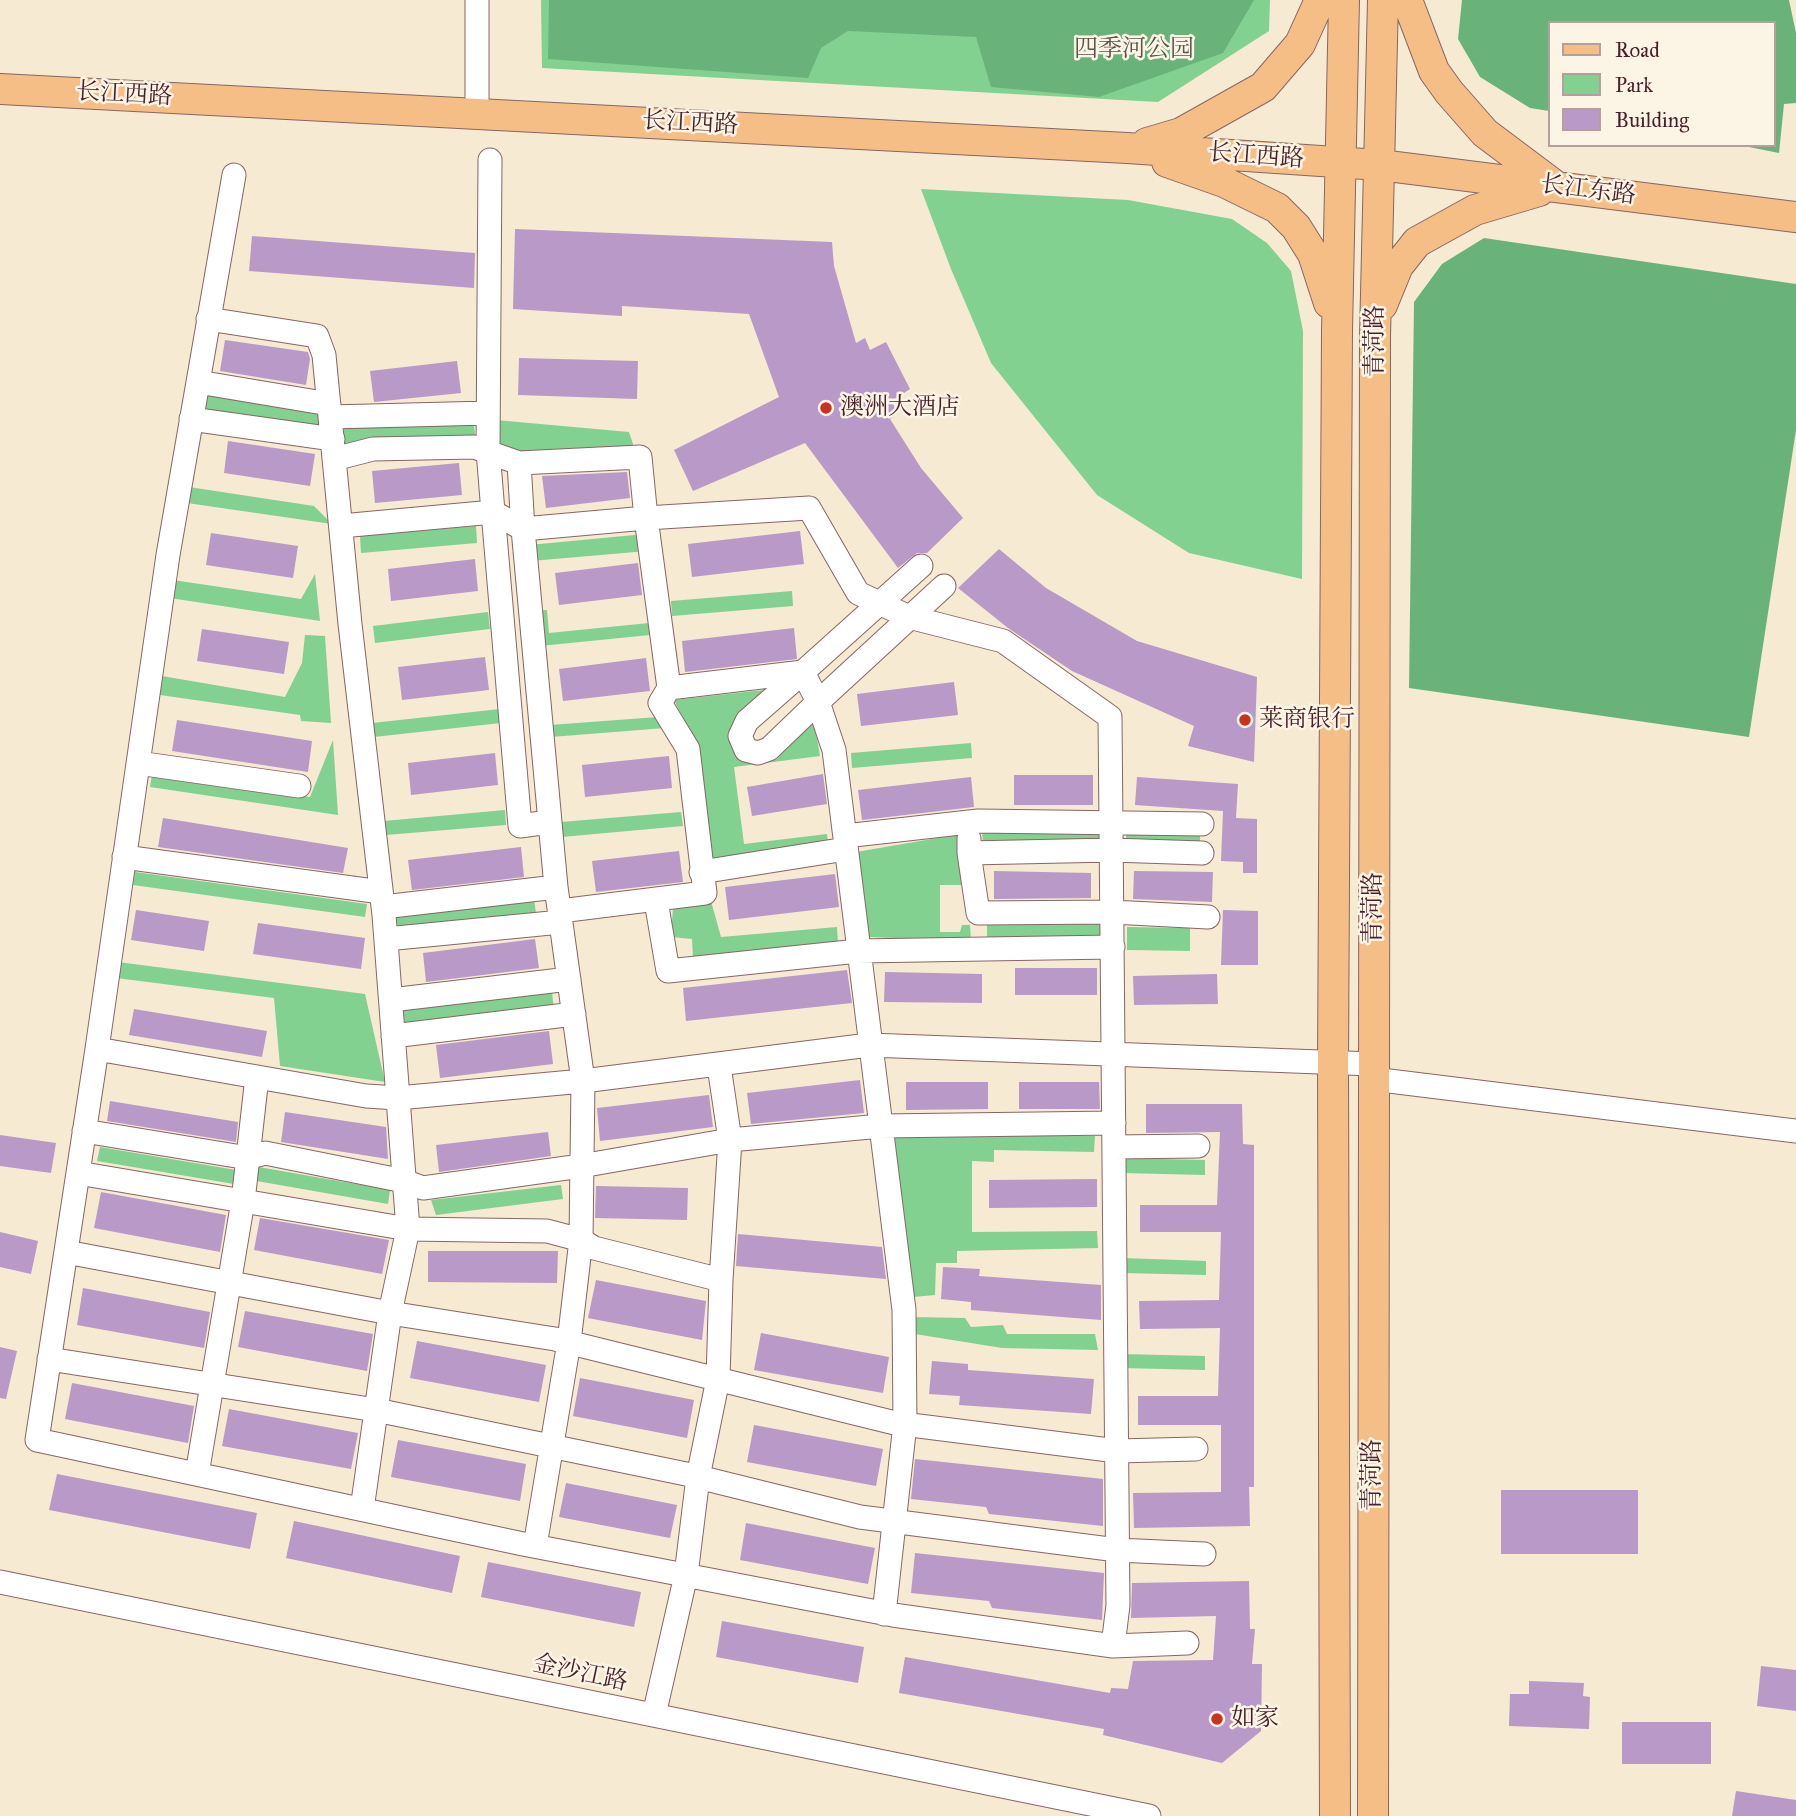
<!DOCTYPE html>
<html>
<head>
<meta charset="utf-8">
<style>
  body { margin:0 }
  #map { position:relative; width:1796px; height:1816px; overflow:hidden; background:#f6ead2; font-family:"IM FELL Great Primer",serif }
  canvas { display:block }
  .legend { position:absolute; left:1548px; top:21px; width:228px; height:126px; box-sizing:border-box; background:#fcf5e5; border:2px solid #b59f9b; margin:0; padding:9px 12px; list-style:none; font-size:21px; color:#4a1f2b }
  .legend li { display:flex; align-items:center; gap:14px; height:35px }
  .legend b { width:35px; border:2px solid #b59f9b }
</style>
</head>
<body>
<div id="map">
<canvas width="1796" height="1816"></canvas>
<ul class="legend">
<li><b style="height:9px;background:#f6be87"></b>Road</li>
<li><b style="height:19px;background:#82d190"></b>Park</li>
<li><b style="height:19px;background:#b899c8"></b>Building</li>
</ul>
</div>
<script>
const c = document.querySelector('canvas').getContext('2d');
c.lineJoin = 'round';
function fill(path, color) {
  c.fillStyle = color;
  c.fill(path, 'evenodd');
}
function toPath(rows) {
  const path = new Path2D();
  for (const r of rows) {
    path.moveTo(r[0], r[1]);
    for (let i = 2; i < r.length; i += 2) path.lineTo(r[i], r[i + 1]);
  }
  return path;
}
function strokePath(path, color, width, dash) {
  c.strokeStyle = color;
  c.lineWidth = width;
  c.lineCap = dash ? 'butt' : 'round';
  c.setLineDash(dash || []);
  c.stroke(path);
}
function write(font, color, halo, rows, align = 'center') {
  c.font = font + ' "IM FELL Great Primer","Noto Serif SC",serif';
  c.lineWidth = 5;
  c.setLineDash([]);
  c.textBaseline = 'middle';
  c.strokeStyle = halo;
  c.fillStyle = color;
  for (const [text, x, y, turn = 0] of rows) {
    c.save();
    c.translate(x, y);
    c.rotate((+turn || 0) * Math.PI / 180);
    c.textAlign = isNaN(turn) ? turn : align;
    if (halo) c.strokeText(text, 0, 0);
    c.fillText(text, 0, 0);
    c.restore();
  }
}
fill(toPath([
  [541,0,1270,0,1269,31,1158,102,542,68],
  [921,189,1128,200,1232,219,1267,243,1291,271,1303,331,1302,579,1189,553,1097,495,991,363,951,269],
  [207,394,322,411,318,431,204,414],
  [473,419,476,441,342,446,341,423],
  [496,420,629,432,635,450,528,456,495,443],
  [189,487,314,506,332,524,187,503],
  [476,526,477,543,361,553,360,536],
  [645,534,647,551,531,561,529,545],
  [315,574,320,621,170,598,173,580,301,599],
  [792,591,793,606,672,616,671,601],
  [547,610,549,633,649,623,650,635,540,646,536,611],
  [488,612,490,629,375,643,373,626],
  [305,635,325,636,331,723,301,721,300,715,153,694,156,675,285,697,302,663],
  [764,690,741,712,733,725,733,743,745,760,777,759,814,720,820,756,734,767,744,844,827,834,828,842,713,858,699,751,674,700],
  [500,709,501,723,374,737,372,723],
  [658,717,665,728,551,737,550,725],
  [333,740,338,815,150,787,152,774,310,797],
  [971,743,972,758,852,768,851,753],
  [505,810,506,825,386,835,384,821],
  [681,812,683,826,562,837,561,822],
  [1103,828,1104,843,983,845,982,830],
  [1126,830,1200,831,1200,846,1126,846],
  [961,834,962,885,940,885,940,932,960,932,962,925,970,925,971,941,867,937,856,852],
  [135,872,367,904,365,917,133,885],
  [534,899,536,913,398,929,396,915],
  [711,901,721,937,837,927,838,944,693,959,692,939,671,937,673,906],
  [987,923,1108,923,1108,937,987,938],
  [1127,927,1190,928,1190,951,1127,950],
  [118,962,365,994,385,1082,280,1066,274,998,116,978],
  [552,992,554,1010,405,1026,403,1009],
  [892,1136,1095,1136,1094,1152,994,1150,994,1162,972,1161,972,1232,1097,1231,1098,1248,957,1251,957,1263,936,1263,935,1295,913,1297],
  [100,1147,236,1170,234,1184,97,1161],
  [1122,1158,1205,1160,1205,1175,1122,1173],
  [253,1166,390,1190,388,1204,251,1180],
  [561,1185,563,1199,436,1215,431,1200],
  [1123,1258,1206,1261,1206,1275,1123,1273],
  [912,1317,965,1318,971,1327,1003,1325,1007,1334,1095,1334,1098,1350,1002,1348,915,1334],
  [1122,1354,1205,1356,1205,1370,1122,1368]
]), '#82d190');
fill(toPath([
  [549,0,1254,0,1223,53,1099,97,991,87,976,37,848,31,821,48,808,78,548,59],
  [1462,0,1789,0,1796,33,1796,103,1784,104,1779,153,1739,145,1773,145,1773,23,1549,23,1549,111,1530,108,1480,77,1458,39],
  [1484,238,1796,284,1796,430,1749,737,1409,688,1414,302,1442,264]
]), '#69b37a');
fill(toPath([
  [515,229,832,242,834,266,856,343,865,338,870,350,886,342,910,389,892,401,897,414,890,419,921,468,963,518,927,553,917,553,898,568,805,443,693,491,674,450,779,397,749,314,622,306,622,316,513,309],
  [252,236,475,253,474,288,249,271],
  [225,340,308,352,310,359,306,385,220,371],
  [519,358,638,361,637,399,518,395],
  [457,361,461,393,374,402,370,371],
  [228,441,315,454,310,486,224,473],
  [459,463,462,495,375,503,372,471],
  [627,472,630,498,546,508,542,476],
  [800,531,804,564,692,577,688,544],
  [211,533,298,546,293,578,206,565],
  [999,549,1046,588,1137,641,1257,677,1254,762,1188,746,1194,726,1072,671,1008,628,958,588],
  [475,559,478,591,391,601,388,569],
  [638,563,642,595,559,605,555,573],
  [794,628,797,659,685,672,682,641],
  [202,629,289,642,284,674,197,661],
  [485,657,489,690,402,700,398,667],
  [646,658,650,691,563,701,559,669],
  [954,682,958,715,861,726,857,694],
  [177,720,312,741,308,772,172,751],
  [495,753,498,785,411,795,408,763],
  [669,756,672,788,585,797,582,765],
  [823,774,827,804,752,816,747,787],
  [1014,775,1093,775,1093,805,1014,805],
  [971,777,974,807,862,820,858,790],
  [1137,777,1238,784,1236,818,1257,819,1257,873,1243,873,1243,862,1221,861,1223,811,1135,805],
  [163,818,348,848,343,873,158,847],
  [521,847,524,877,412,890,408,860],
  [679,851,683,882,596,892,592,861],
  [994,871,1091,873,1091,898,994,899],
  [1134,871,1213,872,1212,902,1133,899],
  [835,874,839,907,729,920,725,887],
  [136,910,209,921,204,951,131,940],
  [1223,910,1258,911,1258,965,1221,965],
  [258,923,365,938,361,969,253,954],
  [535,939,539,968,426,982,423,953],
  [1015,968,1097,968,1097,995,1015,995],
  [847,970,852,1003,686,1021,683,988],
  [885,972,982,974,982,1003,884,1002],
  [1217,974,1218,1004,1134,1005,1133,976],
  [134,1009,267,1031,262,1057,129,1035],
  [549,1031,553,1064,440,1078,436,1045],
  [860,1080,864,1113,751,1124,747,1093],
  [906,1082,988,1082,988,1109,906,1110],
  [1019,1082,1099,1082,1100,1109,1019,1109],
  [709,1095,713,1127,600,1141,597,1108],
  [110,1101,238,1122,236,1142,107,1121],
  [1146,1104,1242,1104,1243,1144,1254,1145,1254,1487,1249,1487,1250,1526,1134,1528,1133,1493,1221,1492,1221,1425,1138,1425,1138,1396,1218,1396,1220,1328,1140,1329,1139,1301,1219,1300,1221,1232,1140,1232,1140,1205,1217,1205,1220,1132,1146,1133],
  [285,1112,386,1127,388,1159,281,1142],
  [548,1132,551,1156,439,1172,436,1145],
  [0,1135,56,1143,51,1173,0,1166],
  [1097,1179,1097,1207,989,1208,989,1180],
  [596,1186,688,1188,687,1220,595,1218],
  [101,1192,226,1215,220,1252,94,1228],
  [260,1218,389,1240,382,1274,254,1250],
  [0,1232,38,1241,31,1274,0,1267],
  [738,1234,882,1247,886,1279,736,1266],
  [428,1251,558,1251,557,1283,428,1282],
  [943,1267,980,1269,979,1276,1101,1285,1101,1320,971,1310,971,1302,941,1299],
  [596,1280,706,1301,702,1340,588,1318],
  [83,1288,210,1312,204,1348,77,1325],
  [245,1311,373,1334,367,1371,238,1347],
  [761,1333,889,1357,883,1393,754,1370],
  [417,1341,546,1365,539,1402,410,1378],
  [0,1347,17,1351,6,1399,0,1398],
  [932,1361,968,1364,968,1370,1094,1379,1091,1414,959,1405,960,1396,929,1394],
  [580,1378,694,1400,687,1438,573,1416],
  [72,1383,194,1406,188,1443,65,1419],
  [229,1409,358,1433,351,1469,222,1446],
  [754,1425,883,1449,876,1486,747,1462],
  [398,1440,526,1464,520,1501,391,1477],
  [915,1459,1103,1479,1103,1526,989,1514,986,1507,911,1499],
  [57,1474,257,1513,250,1549,49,1510],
  [566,1483,677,1505,670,1538,559,1517],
  [1501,1490,1638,1490,1638,1554,1501,1554],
  [294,1521,460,1556,452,1593,286,1558],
  [746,1523,875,1548,868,1584,740,1560],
  [915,1553,1104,1573,1102,1620,992,1608,989,1601,911,1593],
  [488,1562,641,1592,634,1627,481,1597],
  [1249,1581,1250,1629,1255,1629,1252,1664,1262,1664,1261,1731,1222,1763,1103,1735,1104,1729,899,1693,905,1657,1110,1693,1111,1688,1128,1689,1133,1661,1213,1660,1216,1616,1131,1618,1132,1583],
  [722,1621,864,1647,858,1683,716,1657],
  [1761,1666,1796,1670,1796,1711,1757,1706],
  [1529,1681,1584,1683,1583,1696,1590,1697,1589,1729,1509,1726,1510,1694,1529,1694],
  [1622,1722,1711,1722,1711,1764,1622,1764],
  [1736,1791,1796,1800,1796,1816,1732,1816]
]), '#b899c8');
const minor = toPath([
  [477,113,477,0],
  [234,175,168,555,97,1049,366,1096,398,1098,583,1081,869,1045,1373,1064],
  [208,319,317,336,324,355,350,624,384,915,408,1229,390,1313,362,1509],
  [198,382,329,404],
  [330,417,488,413],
  [191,419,333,439],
  [334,459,373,449,474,447,519,463,640,457,646,518,809,508,858,593,909,617,1003,641,1110,717,1118,1605,1113,1646],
  [519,463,523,529,646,518,669,688,803,672,921,566],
  [341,526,493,512,488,451,490,160],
  [138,763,299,786],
  [845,836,978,821,1202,824],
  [969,839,969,853,1112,850,1202,853],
  [969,853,978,913,1112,912,1208,917],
  [124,857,381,892],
  [701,872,846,849],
  [656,901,668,971,858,951,1113,947],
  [383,907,556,887],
  [560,911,705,893,688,749,660,703,669,688],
  [386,939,561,922],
  [391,1000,569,979],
  [393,1036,574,1014],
  [97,1049,37,1440,523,1544,893,1615,1113,1646,1187,1643],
  [719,1066,730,1140,721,1280],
  [1373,1079,1796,1131],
  [84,1131,248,1158,265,1153,404,1181,423,1188,581,1166,730,1140,881,1126,1114,1123],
  [1114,1147,1198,1146],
  [78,1173,408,1229,547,1231,581,1240,594,1248,721,1280,718,1379,698,1477,686,1575,654,1715],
  [66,1252,390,1313,555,1339,895,1423,1117,1451,1196,1449],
  [49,1359,376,1410,686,1474,860,1517,1117,1550,1204,1554],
  [197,1474,243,1201,257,1077],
  [535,1546,569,1342,581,1240,583,1081,556,887,523,529,493,512,520,826,549,822],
  [0,1582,1149,1816],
  [884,1614,905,1424,904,1310,834,750,818,702,803,672,747,721,740,736,746,750,758,753,769,749,818,702,944,586]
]);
const major = toPath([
  [1407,0,1434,71,1449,92,1485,133,1557,187],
  [0,89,1127,148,1380,165,1796,217],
  [1147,143,1181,133,1263,87,1300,44,1320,0],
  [1167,162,1224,182,1277,208,1296,227,1313,254,1329,303],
  [1382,305,1398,266,1417,242,1475,210,1539,191],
  [1335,1816,1333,1063,1337,331,1344,0],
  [1373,1816,1375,336,1383,0]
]);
strokePath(minor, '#866665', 25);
strokePath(major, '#866665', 32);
strokePath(minor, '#fff', 23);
strokePath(major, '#f6be87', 30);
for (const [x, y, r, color] of [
  [826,408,7,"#c8321e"],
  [1245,720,7,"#c8321e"],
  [1217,1719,7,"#c8321e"]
]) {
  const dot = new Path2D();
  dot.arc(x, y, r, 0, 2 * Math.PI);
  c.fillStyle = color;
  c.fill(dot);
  strokePath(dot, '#fcf5e5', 2.5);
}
write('24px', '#5b5449', '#fcf5e5', [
  ["四季河公园",1134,50]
]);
write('24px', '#4a1f2b', '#fcf5e5', [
  ["长江西路",124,95,3],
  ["长江西路",690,124,3],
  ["长江西路",1256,157,4],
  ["长江东路",1588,191,7],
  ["青菏路",1376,341,-90],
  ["青菏路",1374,908,-90],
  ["青菏路",1373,1475,-90],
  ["金沙江路",580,1674,12]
]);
write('24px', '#4a1f2b', '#fcf5e5', [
  ["澳洲大酒店",840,408],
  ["莱商银行",1259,720],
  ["如家",1231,1719]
], 'left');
</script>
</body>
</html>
